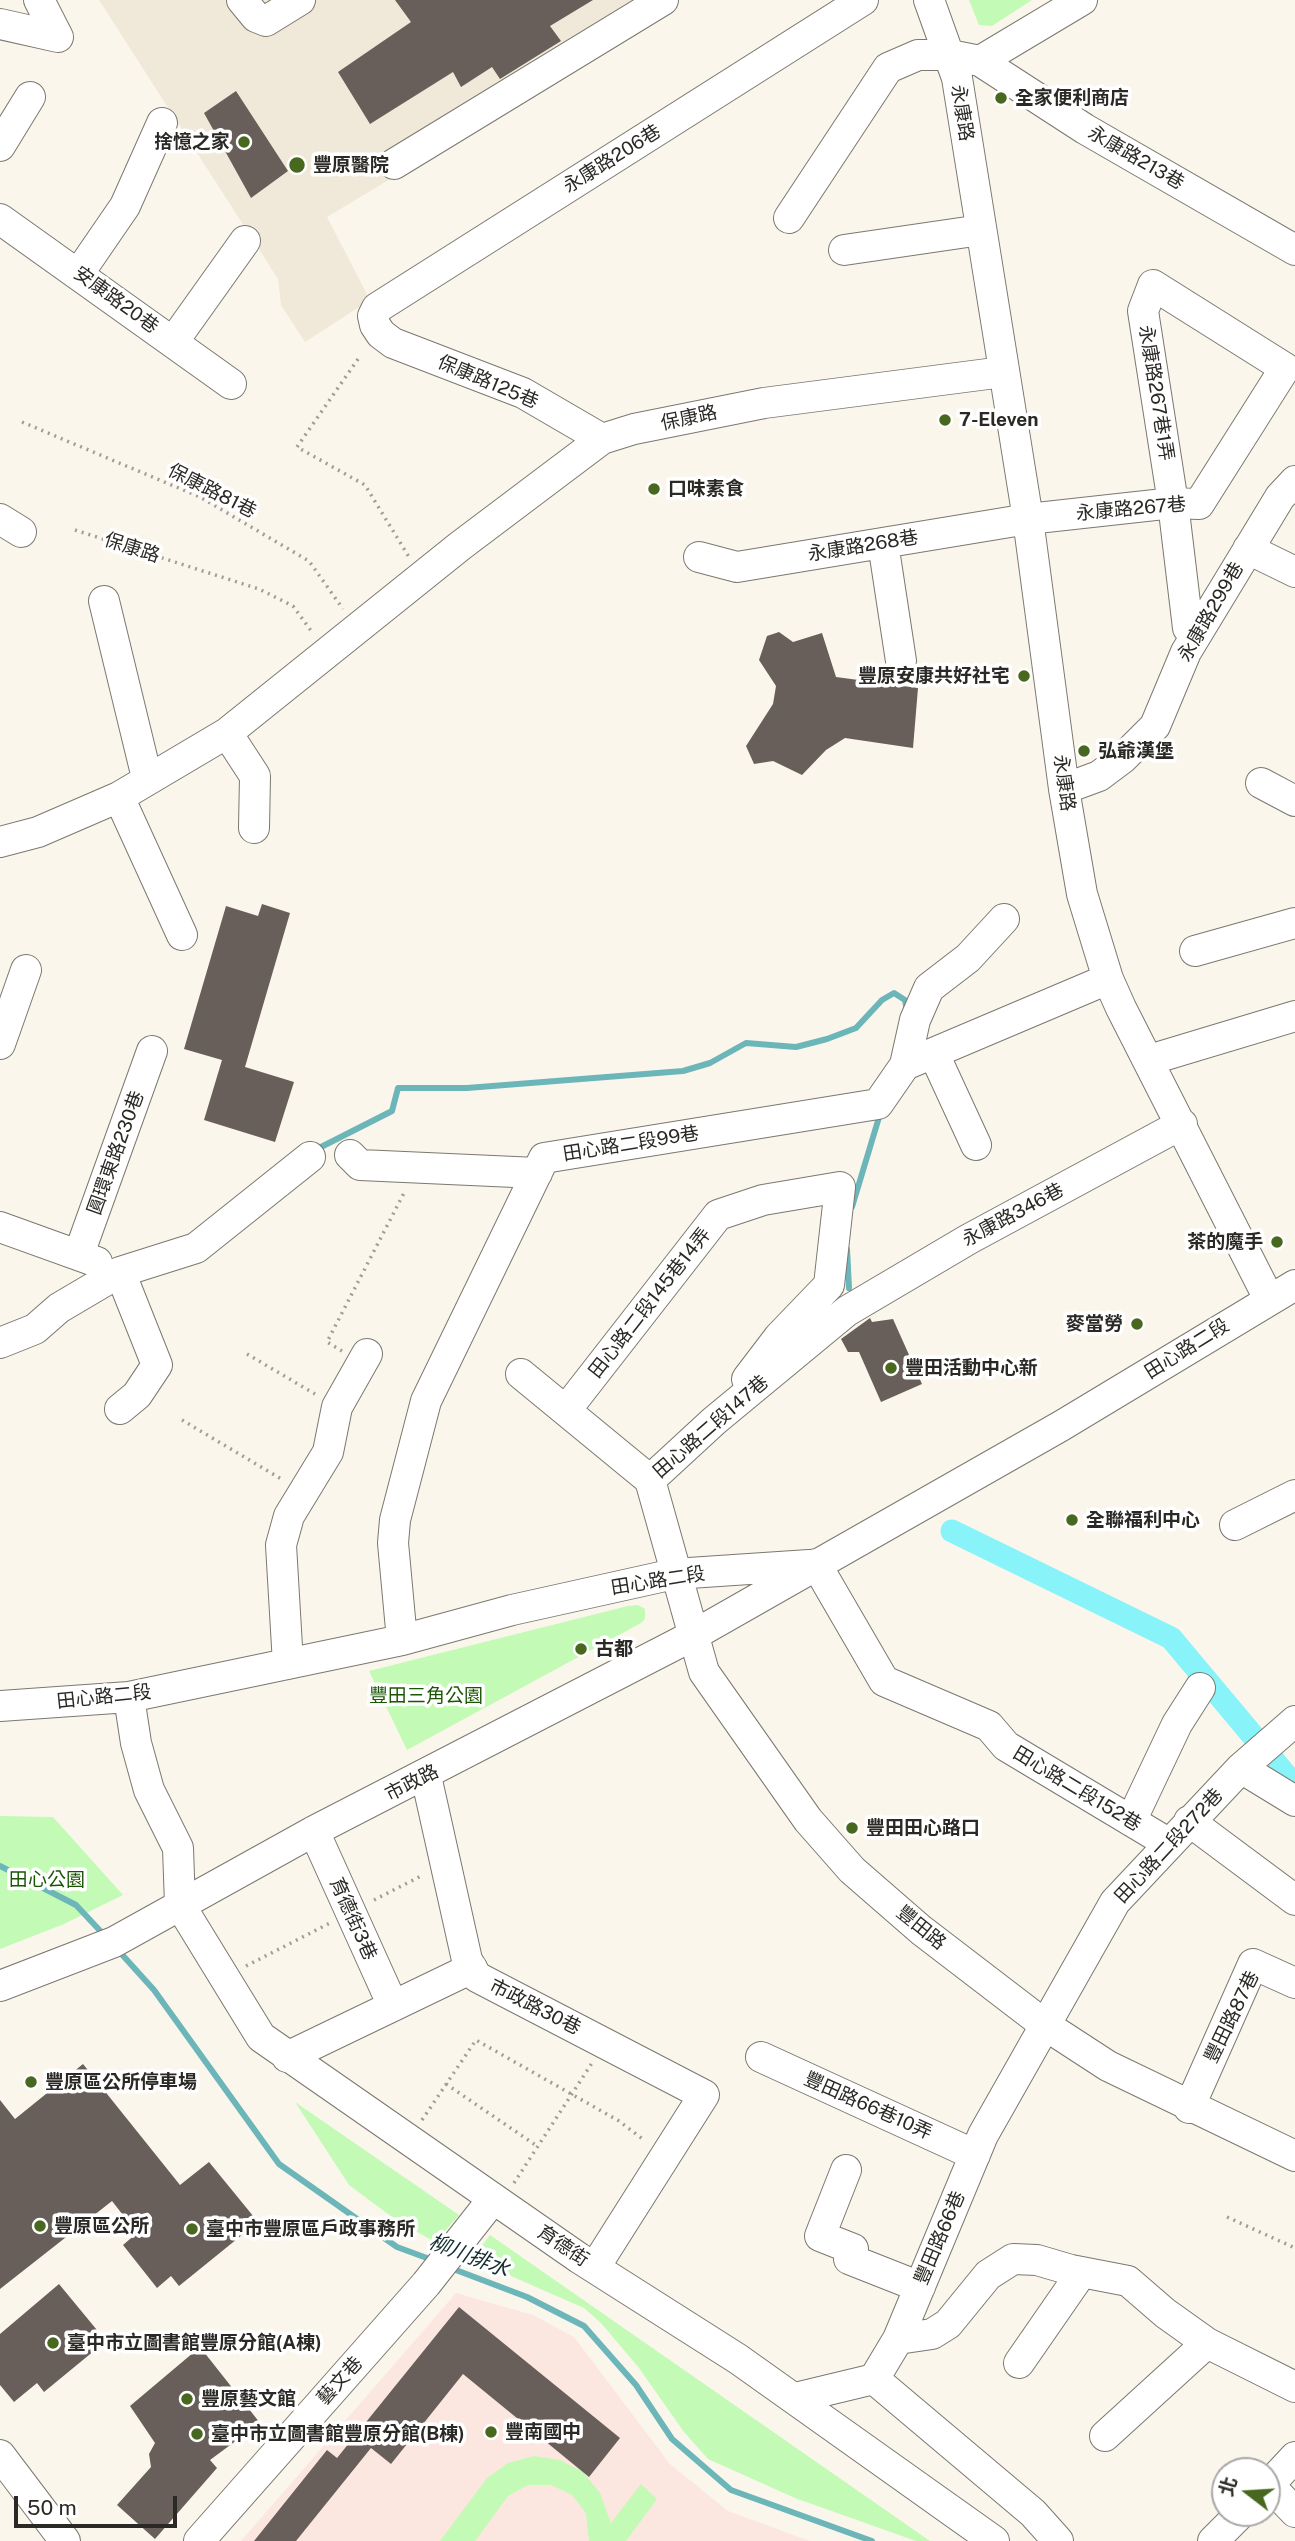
<!DOCTYPE html>
<html>
<head>
<meta charset="utf-8">
<style>
  body { margin:0 }
  #map { position:relative; width:1295px; height:2541px; overflow:hidden; background:#faf6ec; font-family:"Public Sans","Noto Sans TC",sans-serif }
  canvas { display:block }
  .north { position:absolute; left:1211px; top:2457px; width:70px; height:70px; box-sizing:border-box; background:#fff; border:2px solid #aaa9a8; border-radius:50%; rotate:287deg; font-size:19px; font-weight:700; line-height:28px; text-align:center; color:#2a2925 }
  .north::after { content:''; display:block; margin:auto; width:24px; height:32px; background:#48681f; clip-path:polygon(50% 0,100% 100%,50% 72%,0 100%) }
  .scale { position:absolute; left:14px; top:2496px; width:163px; height:32px; box-sizing:border-box; border:4px solid #2a2925; border-top:0; padding-left:9px; font-size:21px; line-height:24px; white-space:nowrap; color:#2a2925; -webkit-text-stroke:5px #fff; paint-order:stroke }
</style>
</head>
<body>
<div id="map">
<canvas width="1295" height="2541"></canvas>
<div class="north">北</div>
<div class="scale">50 m</div>
</div>
<script>
const c = document.querySelector('canvas').getContext('2d');
c.lineJoin = 'round';
function fill(path, color) {
  c.fillStyle = color;
  c.fill(path, 'evenodd');
}
function toPath(rows) {
  const path = new Path2D();
  for (const r of rows) {
    path.moveTo(r[0], r[1]);
    for (let i = 2; i < r.length; i += 2) path.lineTo(r[i], r[i + 1]);
  }
  return path;
}
function strokePath(path, color, width, dash) {
  c.strokeStyle = color;
  c.lineWidth = width;
  c.lineCap = dash ? 'butt' : 'round';
  c.setLineDash(dash || []);
  c.stroke(path);
}
function write(font, color, halo, rows, align = 'center') {
  c.font = font + ' "Public Sans","Noto Sans TC",sans-serif';
  c.lineWidth = 7;
  c.setLineDash([]);
  c.textBaseline = 'middle';
  c.strokeStyle = halo;
  c.fillStyle = color;
  for (const [text, x, y, turn = 0] of rows) {
    c.save();
    c.translate(x, y);
    c.rotate((+turn || 0) * Math.PI / 180);
    c.textAlign = isNaN(turn) ? turn : align;
    if (halo) c.strokeText(text, 0, 0);
    c.fillText(text, 0, 0);
    c.restore();
  }
}
fill(toPath([
  [99,0,644,0,397,175,327,217,370,300,305,342,281,305,278,279]
]), '#f0e8d8');
fill(toPath([
  [456,2293,533,2315,574,2337,670,2464,728,2511,810,2541,241,2541]
]), '#fce7e0');
fill(toPath([
  [969,0,1032,0,992,26,979,25],
  [628,1606,638,1605,645,1609,645,1619,641,1623,407,1750,369,1671],
  [0,1816,53,1817,123,1895,64,1924,0,1949],
  [295,2102,459,2215,435,2242,396,2220,349,2185],
  [490,2235,930,2541,916,2541,795,2498,708,2459,684,2432,639,2368,601,2323,584,2308,472,2259],
  [534,2456,560,2460,583,2472,600,2493,611,2523,641,2484,657,2499,626,2541,589,2541,586,2513,572,2495,551,2485,528,2485,508,2496,475,2541,440,2541,487,2478,508,2463]
]), '#c3fab6');
strokePath(toPath([
  [321,1147,392,1111,398,1088,467,1088,683,1071,710,1063,746,1043,796,1047,827,1039,856,1028,882,1000,894,993,905,1000,907,1011],
  [852,1207,880,1114],
  [847,1249,849,1288],
  [0,1866,76,1905,105,1936],
  [117,1949,154,1990,279,2164,397,2247,435,2261],
  [448,2267,527,2297,584,2326,636,2385,672,2439,731,2490,872,2541]
]), '#6cb6b9', 6);
strokePath(toPath([
  [952,1531,1171,1638,1295,1786]
]), '#88f3f9', 23);
fill(toPath([
  [395,0,593,0,550,26,561,41,500,79,492,67,461,87,453,72,370,124,338,72,411,22],
  [236,91,288,171,251,198,204,113],
  [779,632,793,642,822,633,836,677,918,688,913,748,845,738,826,750,802,775,773,761,754,764,746,746,773,704,776,686,759,660,767,636],
  [262,904,290,913,245,1067,294,1082,275,1142,204,1120,222,1060,184,1049,226,906,258,916],
  [870,1318,872,1322,893,1319,922,1384,881,1402,859,1352,848,1352,841,1339],
  [83,2064,180,2185,209,2162,258,2222,179,2286,171,2276,157,2288,123,2245,137,2233,112,2201,0,2289,0,2100,15,2119],
  [59,2284,106,2341,44,2392,37,2383,14,2402,0,2385,0,2334],
  [459,2307,620,2438,589,2477,463,2374,391,2464,371,2448,296,2541,254,2541,327,2450,337,2458],
  [200,2347,260,2423,210,2460,217,2468,155,2539,117,2505,151,2467,149,2454,155,2443,130,2406]
]), '#685f5b');
const minor = toPath([
  [242,0,256,17,266,21,300,0],
  [929,0,957,78,1028,519,1064,789,1082,894,1108,979,1121,1008,1269,1299],
  [0,24,58,37,39,0],
  [980,61,1085,129,1295,250],
  [0,146,30,97],
  [394,164,663,0],
  [789,218,888,68,918,55,950,55,980,61,1082,0],
  [0,219,231,384],
  [844,250,981,230],
  [79,273,125,206,162,123],
  [173,342,245,241],
  [602,439,523,393,393,343,381,334,375,325,373,316,377,308,863,0],
  [0,519,21,532],
  [883,543,901,661],
  [1248,549,1295,572],
  [699,557,737,567,1028,519,1173,503,1199,504,1285,368,1153,285,1143,311,1173,503,1188,628],
  [104,601,147,778],
  [227,733,255,776,254,828],
  [1261,783,1295,801],
  [1064,789,1099,776,1123,758,1155,726,1186,652,1280,497,1295,481],
  [119,797,182,935],
  [0,842,38,832,119,797,227,733,460,546,602,439,634,429,764,403,1003,372],
  [1195,951,1295,923],
  [0,1044,26,970],
  [934,1054,976,1145],
  [1149,1060,1295,1016],
  [905,1065,915,1020,929,988,968,958,1004,919],
  [1182,1124,969,1239,847,1311,714,1421,650,1480,704,1672,808,1820,852,1870,921,1930,1045,2025,1108,2066,1295,2156],
  [350,1155,360,1165,537,1173],
  [0,1227,97,1262],
  [79,1254,152,1051],
  [120,1272,157,1365,137,1395,120,1409],
  [0,1343,35,1329,59,1308,120,1272,196,1248,310,1157],
  [521,1374,650,1480],
  [566,1410,718,1215,763,1200,840,1187,829,1285,779,1337,747,1379],
  [1235,1525,1295,1495],
  [816,1564,884,1681,989,1726,1006,1746,1168,1843],
  [402,1640,393,1543,395,1520,426,1401,544,1158,878,1104,905,1065,1108,979],
  [288,1664,281,1545,289,1516,328,1452,337,1407,367,1354],
  [129,1697,136,1743,149,1790,178,1848,180,1905,261,2037,579,2258,738,2359,994,2541],
  [0,1706,129,1697,402,1640,512,1610,674,1574,809,1565],
  [1241,1768,1295,1801],
  [426,1776,467,1960,477,1977,704,2095,595,2267],
  [1131,1821,1177,1724,1200,1688],
  [1189,1821,1295,1900],
  [314,1831,393,2006],
  [0,1986,114,1942,314,1831,692,1636,1061,1426,1295,1285],
  [287,2057,472,1968],
  [761,2057,975,2155],
  [1189,2108,1253,1964,1295,1983],
  [846,2170,820,2236,853,2249,849,2259,920,2287],
  [898,2339,932,2334,948,2324,988,2275,1013,2259,1037,2260,1071,2270,1128,2281,1165,2313,1207,2343,1295,2387],
  [1019,2363,1082,2272],
  [874,2379,1033,2513,1058,2541],
  [795,2398,874,2379,898,2339,983,2135,1115,1902,1241,1768,1295,1721],
  [1105,2436,1207,2343],
  [0,2455,65,2541],
  [1269,2485,1295,2512],
  [1267,2487,1295,2457],
  [199,2541,426,2284,493,2199],
  [1213,2541,1241,2513]
]);
strokePath(minor, '#7b786f', 32);
strokePath(toPath([
  [358,359,297,447,365,485,409,557],
  [22,422,200,497,309,561,343,609],
  [75,530,259,589,293,606,312,632],
  [342,1351,327,1342,405,1191],
  [247,1354,315,1394],
  [182,1420,283,1480],
  [374,1900,423,1875],
  [246,1966,330,1923],
  [446,2084,537,2146],
  [422,2120,476,2040,619,2121,644,2140],
  [514,2183,592,2063],
  [1227,2217,1295,2248]
]), '#a09d96', 3.5, [2, 5]);
strokePath(minor, '#fff', 30);
for (const [x, y, r, color] of [
  [1001,98,7,"#48681f"],
  [244,142,7,"#48681f"],
  [297,165,9,"#48681f"],
  [945,420,7,"#48681f"],
  [654,489,7,"#48681f"],
  [1024,676,7,"#48681f"],
  [1084,751,7,"#48681f"],
  [1277,1242,7,"#48681f"],
  [1137,1324,7,"#48681f"],
  [891,1368,7,"#48681f"],
  [1072,1520,7,"#48681f"],
  [581,1649,7,"#48681f"],
  [852,1828,7,"#48681f"],
  [31,2082,7,"#48681f"],
  [40,2226,7,"#48681f"],
  [192,2229,7,"#48681f"],
  [53,2343,7,"#48681f"],
  [187,2399,7,"#48681f"],
  [491,2432,7,"#48681f"],
  [197,2434,7,"#48681f"]
]) {
  const dot = new Path2D();
  dot.arc(x, y, r, 0, 2 * Math.PI);
  c.fillStyle = color;
  c.fill(dot);
  strokePath(dot, '#fff', 2.5);
}
write('bold 19px', '#2a2925', '#fff', [
  ["全家便利商店",1015,98],
  ["捨憶之家",230,142,"right"],
  ["豐原醫院",313,165],
  ["7-Eleven",959,420],
  ["口味素食",668,489],
  ["豐原安康共好社宅",1010,676,"right"],
  ["弘爺漢堡",1098,751],
  ["茶的魔手",1263,1242,"right"],
  ["麥當勞",1123,1324,"right"],
  ["豐田活動中心新",905,1368],
  ["全聯福利中心",1086,1520],
  ["古都",595,1649],
  ["豐田田心路口",866,1828],
  ["豐原區公所停車場",45,2082],
  ["豐原區公所",54,2226],
  ["臺中市豐原區戶政事務所",206,2229],
  ["臺中市立圖書館豐原分館(A棟)",67,2343],
  ["豐原藝文館",201,2399],
  ["豐南國中",505,2432],
  ["臺中市立圖書館豐原分館(B棟)",211,2434]
], 'left');
write('19px', '#2a2925', '#fff', [
  ["永康路",962,113,81],
  ["永康路213巷",1136,158,30],
  ["永康路206巷",612,159,-32],
  ["安康路20巷",116,300,36],
  ["保康路125巷",488,382,23],
  ["永康路267巷1弄",1156,393,81],
  ["保康路",689,418,-12],
  ["保康路81巷",212,491,27],
  ["永康路267巷",1131,509,-5],
  ["永康路268巷",863,546,-9],
  ["保康路",132,548,18],
  ["永康路299巷",1211,612,-60],
  ["永康路",1064,783,82],
  ["田心路二段99巷",631,1144,-9],
  ["圓環東路230巷",116,1153,-70],
  ["永康路346巷",1013,1215,-28],
  ["田心路二段145巷14弄",650,1303,-52],
  ["田心路二段",1187,1349,-32],
  ["田心路二段147巷",711,1427,-41],
  ["田心路二段",658,1581,-9],
  ["田心路二段",104,1697,-6],
  ["市政路",412,1783,-27],
  ["田心路二段152巷",1077,1789,31],
  ["田心路二段272巷",1169,1846,-47],
  ["育德街3巷",353,1919,66],
  ["豐田路",921,1928,39],
  ["市政路30巷",535,2007,27],
  ["豐田路87巷",1232,2017,-64],
  ["豐田路66巷10弄",868,2106,24],
  ["豐田路66巷",940,2238,-67],
  ["育德街",563,2246,34],
  ["藝文巷",340,2381,-48]
]);
write('19px', '#195503', '#fff', [
  ["豐田三角公園",426,1696],
  ["田心公園",47,1880]
]);
write('italic 21px', '#162e30', '#fff', [
  ["柳川排水",469,2256,21]
]);
</script>
</body>
</html>
